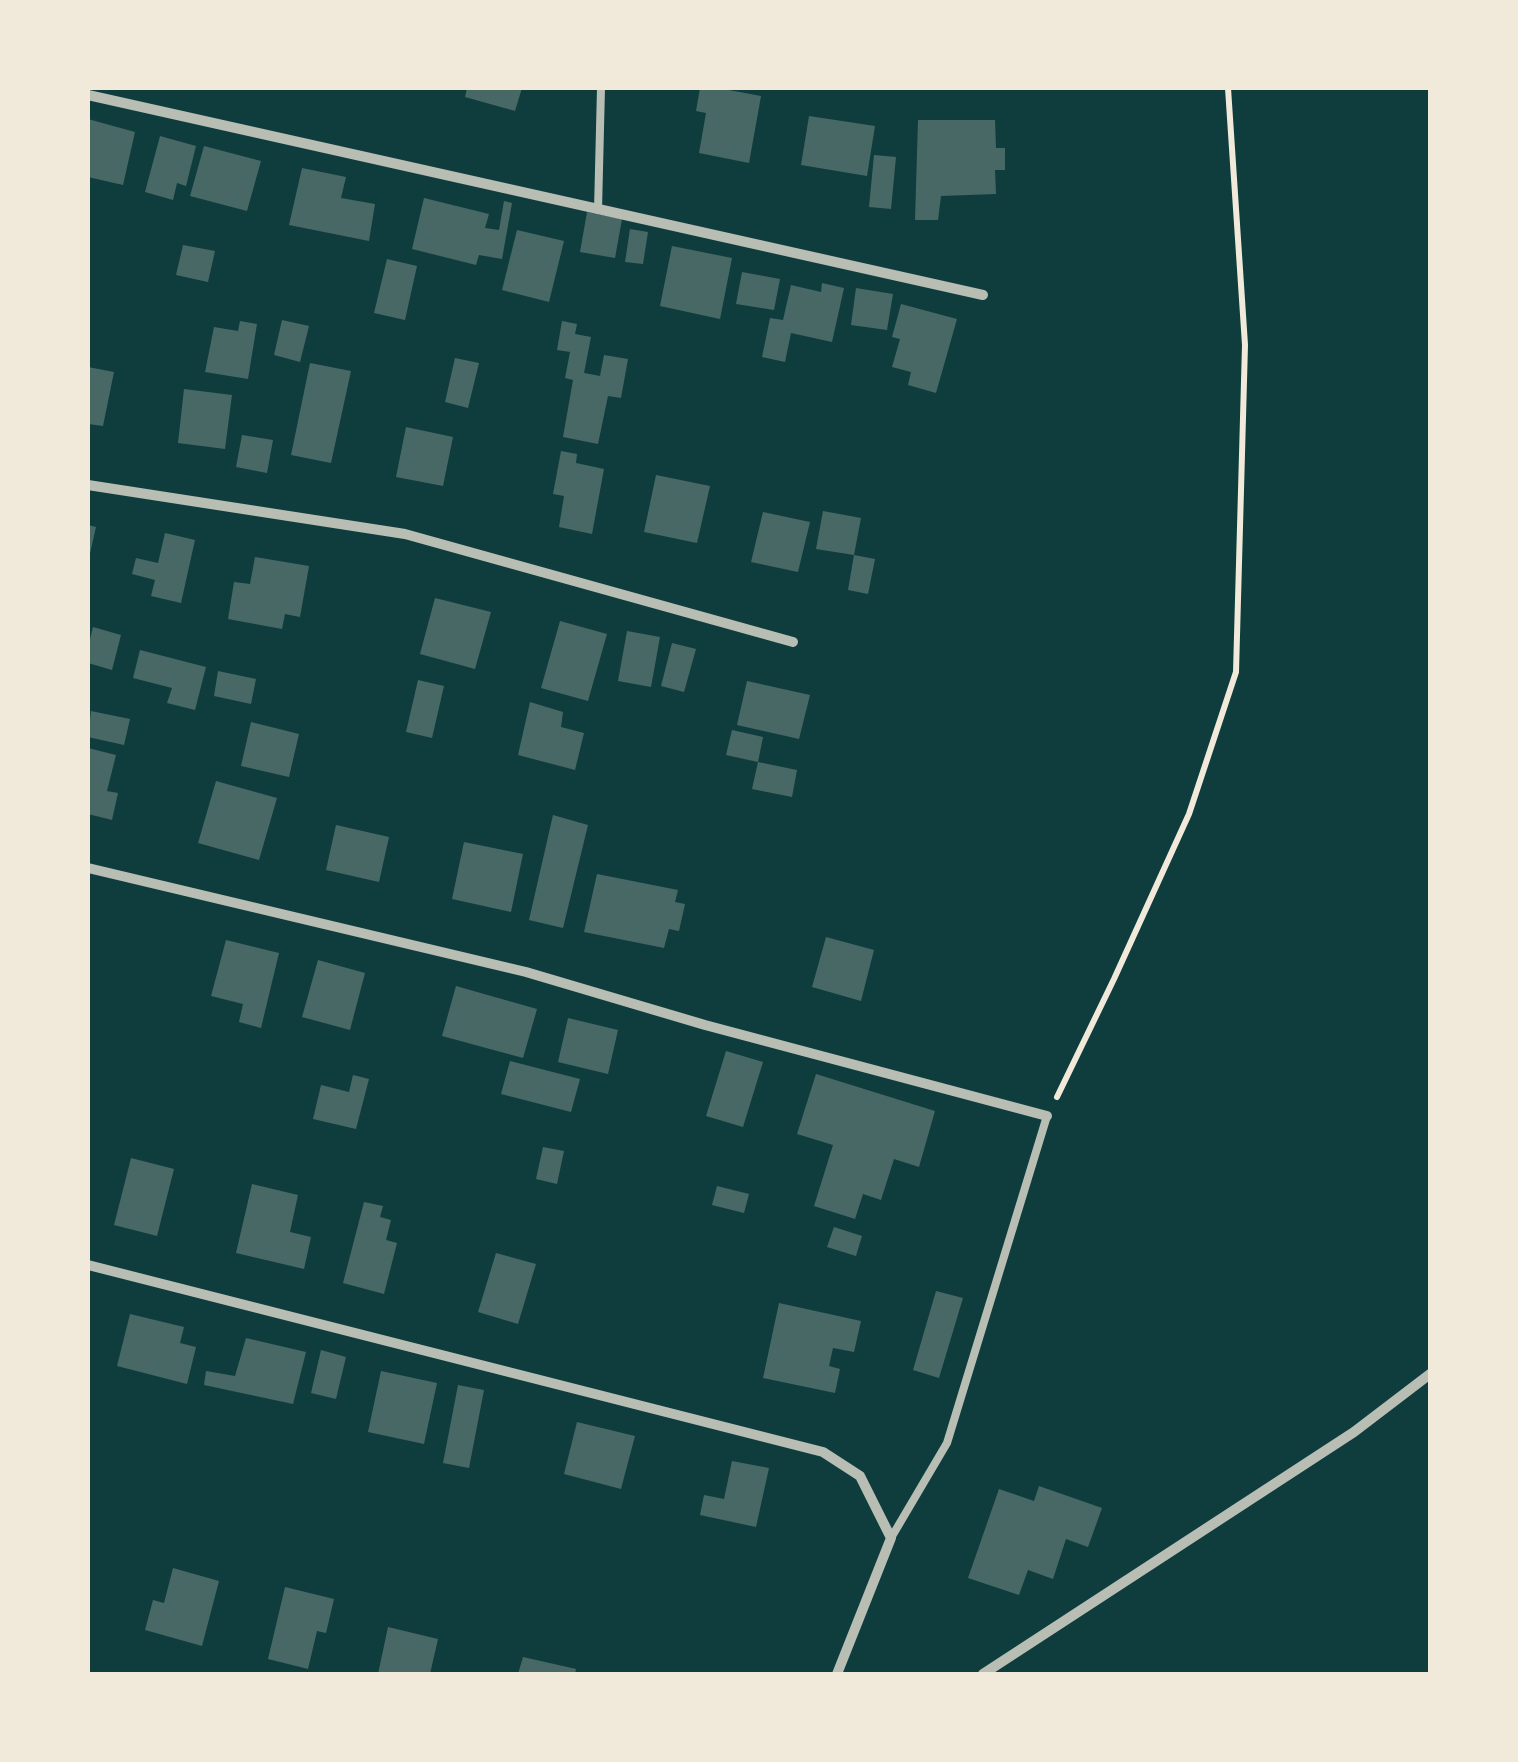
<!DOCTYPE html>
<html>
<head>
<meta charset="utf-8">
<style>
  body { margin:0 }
  #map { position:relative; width:1518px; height:1762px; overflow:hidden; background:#0f3d3e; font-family:Commissioner,sans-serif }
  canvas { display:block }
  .frame { position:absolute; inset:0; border:90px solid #f1e9da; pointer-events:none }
</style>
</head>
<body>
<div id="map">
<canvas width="1518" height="1762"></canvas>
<div class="frame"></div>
</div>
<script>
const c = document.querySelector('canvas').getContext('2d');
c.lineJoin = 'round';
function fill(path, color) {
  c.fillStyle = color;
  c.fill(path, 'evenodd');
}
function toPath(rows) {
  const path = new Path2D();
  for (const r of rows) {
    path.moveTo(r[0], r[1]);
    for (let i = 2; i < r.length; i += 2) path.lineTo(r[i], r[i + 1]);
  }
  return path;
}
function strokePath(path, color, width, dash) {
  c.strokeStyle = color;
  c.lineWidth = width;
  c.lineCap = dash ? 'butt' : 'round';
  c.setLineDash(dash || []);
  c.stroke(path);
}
fill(toPath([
  [467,88,522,88,515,111,465,97],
  [700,88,718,88,761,96,749,163,699,153,706,113,696,111],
  [809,116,875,126,867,176,801,165],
  [88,119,135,132,123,185,88,177],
  [918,120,995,120,996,148,1005,148,1005,170,995,170,996,194,941,196,938,220,915,220],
  [160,136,196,146,186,186,177,183,173,200,145,192],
  [204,146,261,161,247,211,190,196],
  [874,155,896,157,891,209,869,207],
  [302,168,346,177,341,198,375,204,369,241,289,225],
  [424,198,489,214,485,228,499,230,504,201,512,203,502,259,479,255,476,265,412,249],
  [587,212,622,219,615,258,580,252],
  [630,229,648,232,643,264,625,262],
  [517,230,564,241,549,302,502,290],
  [183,245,215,251,208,282,176,275],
  [672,246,732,258,720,319,660,306],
  [387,259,417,266,405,320,374,313],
  [742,272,780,279,774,310,736,304],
  [822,283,844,288,832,342,791,333,785,362,762,357,770,318,783,320,791,285,821,292],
  [856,288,893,294,887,330,851,325],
  [901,304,957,319,936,393,908,385,911,372,892,367,900,339,892,337],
  [282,320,309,326,300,362,274,355],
  [240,321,257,324,248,379,205,372,214,327,238,331],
  [562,321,577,324,575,334,591,337,584,373,600,376,604,355,628,359,621,398,608,396,598,444,563,437,573,380,565,378,570,352,557,350],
  [455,358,479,363,468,408,445,402],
  [310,363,351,371,331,463,291,455],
  [88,367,114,372,103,426,88,424],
  [184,389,232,395,225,449,178,443],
  [406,427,453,437,443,486,396,477],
  [242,435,273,440,267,473,236,467],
  [561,451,577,454,576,463,604,469,592,534,559,527,564,496,553,494],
  [656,475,710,486,697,543,644,532],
  [823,511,861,518,854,555,816,549],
  [763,512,810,522,798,572,751,562],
  [88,525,96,527,89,558,88,558],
  [165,533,195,540,181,603,151,596,155,580,132,574,136,558,158,563],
  [854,555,875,559,868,594,848,590],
  [255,557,309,566,300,617,285,614,282,629,228,619,234,582,250,584],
  [435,598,491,612,475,669,420,654],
  [560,621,607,634,588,701,541,688],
  [93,627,121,635,112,670,88,663,88,647],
  [627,631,660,637,651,687,618,681],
  [672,643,696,649,684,692,661,686],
  [140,650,206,667,195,710,167,703,172,688,133,678],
  [218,671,256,679,251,704,214,696],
  [418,680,444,686,432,738,406,732],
  [747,681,810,695,799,739,737,725],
  [530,702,563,712,561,727,584,733,575,770,518,755],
  [91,711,130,719,124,745,88,737],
  [251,722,299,734,289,777,241,766],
  [732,730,763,737,758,762,726,755],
  [88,748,116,755,107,791,118,793,112,820,88,814],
  [758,762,797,770,792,797,752,789],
  [216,781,277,798,259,860,198,843],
  [553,815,588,825,563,928,529,920],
  [336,825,389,837,379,882,326,870],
  [464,842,523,854,511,912,452,899],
  [597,874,678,890,675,902,685,904,679,931,669,929,664,948,584,932],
  [826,937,874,950,861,1001,812,987],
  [226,940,279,953,261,1028,239,1022,243,1004,211,996],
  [318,960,365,973,350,1030,302,1017],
  [456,986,537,1009,523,1058,442,1036],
  [568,1018,618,1030,608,1074,558,1062],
  [726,1051,763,1062,743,1127,706,1116],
  [510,1061,580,1079,571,1112,501,1094],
  [816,1074,935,1111,919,1167,894,1159,881,1200,863,1194,855,1219,814,1206,833,1145,797,1134],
  [353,1075,369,1079,356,1129,313,1119,321,1085,349,1092],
  [543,1147,564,1151,557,1184,536,1179],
  [131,1158,174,1169,157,1236,114,1225],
  [252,1184,298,1195,290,1232,311,1237,304,1269,236,1253],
  [717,1186,749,1194,744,1213,712,1205],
  [364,1202,383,1206,380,1217,391,1220,386,1240,397,1243,384,1294,343,1283],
  [834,1227,862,1236,856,1256,827,1247],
  [496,1253,536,1264,518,1324,478,1312],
  [936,1291,963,1298,939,1378,913,1370],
  [779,1303,861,1321,854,1352,833,1348,829,1366,840,1369,835,1393,763,1378],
  [130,1314,184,1327,180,1343,196,1347,187,1384,117,1366],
  [246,1338,306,1352,293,1404,204,1385,206,1371,235,1376],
  [321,1350,346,1357,336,1399,311,1393],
  [381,1371,437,1383,424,1444,368,1432],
  [458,1385,484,1390,469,1468,443,1463],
  [577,1422,635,1436,621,1489,564,1474],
  [732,1461,769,1468,756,1527,700,1515,704,1495,724,1499],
  [1039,1486,1102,1508,1088,1547,1066,1539,1053,1579,1028,1570,1019,1595,968,1578,999,1489,1034,1501],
  [173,1568,219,1581,202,1646,145,1630,153,1600,164,1603],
  [285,1587,334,1599,326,1633,317,1631,308,1669,268,1659],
  [388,1627,438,1639,430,1674,378,1674],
  [523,1657,576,1669,575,1674,518,1674]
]), '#486865');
strokePath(toPath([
  [1057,1097,1114,979,1189,814,1236,672,1245,345,1228,88]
]), '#f1e9da', 6);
strokePath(toPath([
  [598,210,601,88],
  [891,1538,947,1443,1047,1116]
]), '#b8beb3', 8);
strokePath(toPath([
  [88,95,983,295],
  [88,485,405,534,793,642],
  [88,868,526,972,705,1025,1047,1116],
  [88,1265,823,1452,860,1476,891,1538,837,1674],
  [983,1674,1354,1432,1430,1374]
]), '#b8beb3', 10);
</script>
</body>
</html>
